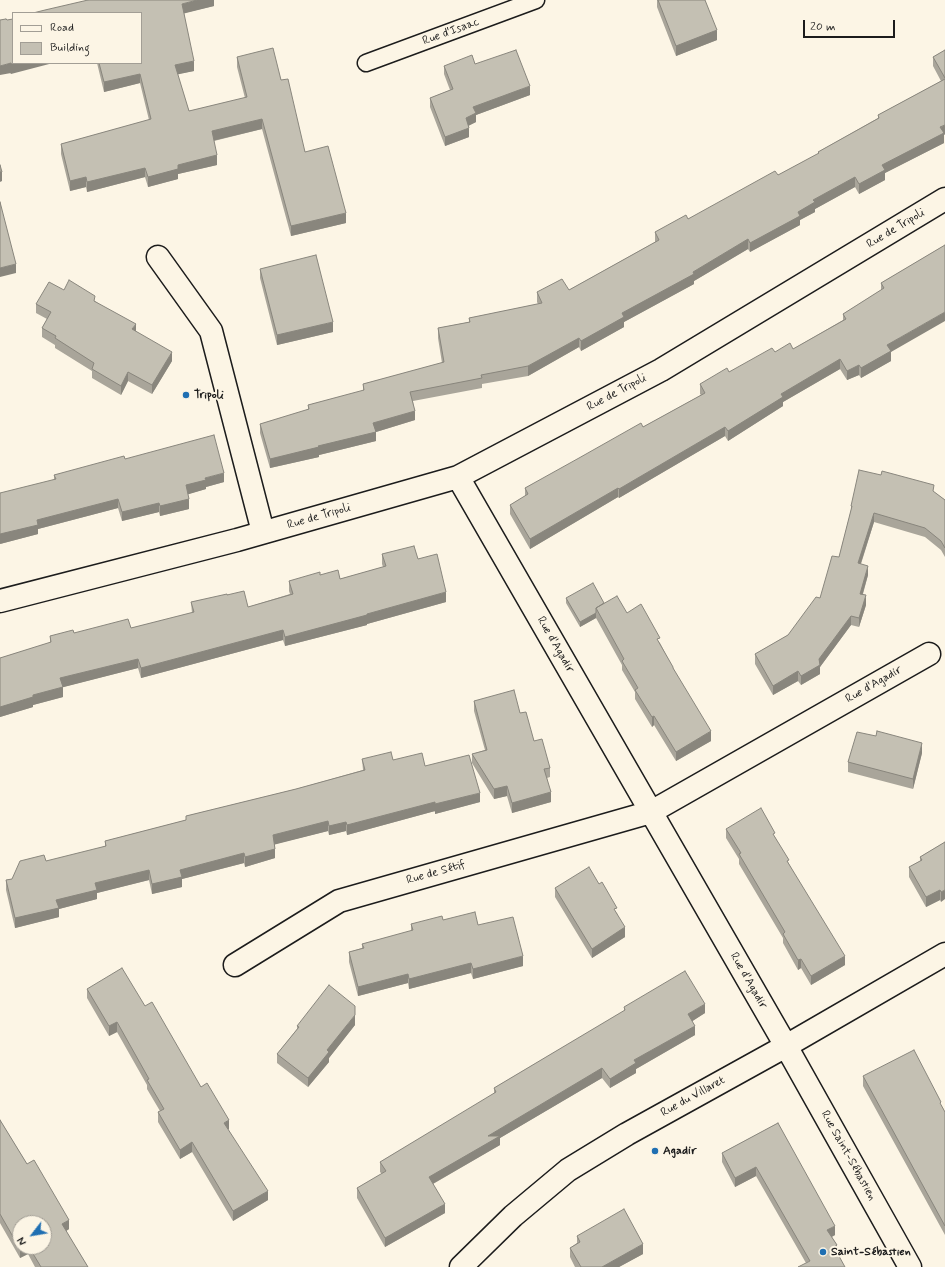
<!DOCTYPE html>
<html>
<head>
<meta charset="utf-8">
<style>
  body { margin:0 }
  #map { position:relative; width:945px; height:1267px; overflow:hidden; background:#fcf5e5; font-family:Mynerve,sans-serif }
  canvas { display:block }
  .legend { position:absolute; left:12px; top:12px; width:130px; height:52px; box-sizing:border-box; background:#fcf5e5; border:1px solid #a29e95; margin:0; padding:5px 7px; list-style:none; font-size:12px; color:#1c1c1c }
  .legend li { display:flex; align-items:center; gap:8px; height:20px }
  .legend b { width:20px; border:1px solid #a29e95 }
  .north { position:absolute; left:12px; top:1215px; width:40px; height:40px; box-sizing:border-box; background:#fcf5e5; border:1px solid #a29e95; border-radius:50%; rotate:239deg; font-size:11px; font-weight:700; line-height:16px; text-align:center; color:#1c1c1c }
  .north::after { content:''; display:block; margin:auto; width:14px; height:18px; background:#1f6fb2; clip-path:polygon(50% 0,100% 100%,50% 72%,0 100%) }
  .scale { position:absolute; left:803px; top:20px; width:92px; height:18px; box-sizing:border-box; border:2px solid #1c1c1c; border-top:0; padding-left:5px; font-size:12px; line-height:14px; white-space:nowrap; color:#1c1c1c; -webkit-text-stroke:3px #fcf5e5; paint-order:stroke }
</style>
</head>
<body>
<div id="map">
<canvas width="945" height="1267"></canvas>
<ul class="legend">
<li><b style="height:5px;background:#fcf5e5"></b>Road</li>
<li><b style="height:11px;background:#c4c0b3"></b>Building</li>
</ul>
<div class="north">N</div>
<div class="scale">20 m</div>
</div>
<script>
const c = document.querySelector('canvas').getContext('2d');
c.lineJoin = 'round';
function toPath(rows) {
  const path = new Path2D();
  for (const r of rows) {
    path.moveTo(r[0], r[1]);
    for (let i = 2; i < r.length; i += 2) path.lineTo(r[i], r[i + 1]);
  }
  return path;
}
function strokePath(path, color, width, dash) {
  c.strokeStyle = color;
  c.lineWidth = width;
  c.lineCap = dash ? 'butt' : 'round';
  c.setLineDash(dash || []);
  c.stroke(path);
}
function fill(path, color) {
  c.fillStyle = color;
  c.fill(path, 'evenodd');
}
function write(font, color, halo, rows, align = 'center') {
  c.font = font + ' Mynerve,sans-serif';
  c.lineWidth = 4;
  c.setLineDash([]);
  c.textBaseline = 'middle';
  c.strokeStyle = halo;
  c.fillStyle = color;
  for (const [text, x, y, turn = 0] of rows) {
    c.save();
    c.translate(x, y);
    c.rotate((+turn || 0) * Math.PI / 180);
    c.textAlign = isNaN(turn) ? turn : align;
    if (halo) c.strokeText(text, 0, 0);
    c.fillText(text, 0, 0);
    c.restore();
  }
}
const service = toPath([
  [366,63,536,0]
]);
const minor = toPath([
  [158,257,211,331,263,532],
  [458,477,786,1046,910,1267],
  [0,601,237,540,458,477,661,370,945,199],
  [235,965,339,901,651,812,929,654],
  [461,1267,513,1216,568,1170,627,1134,786,1046,945,954]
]);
strokePath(service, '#1c1c1c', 19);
strokePath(minor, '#1c1c1c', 25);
strokePath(service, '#fcf5e5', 16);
strokePath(minor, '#fcf5e5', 22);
fill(toPath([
  [214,0,214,6,184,13,194,71,177,74,189,111,245,98,237,67,237,57,281,80,305,152,346,223,291,236,262,129,214,141,217,165,178,174,178,179,148,187,145,177,87,192,86,187,70,191,61,154,61,144,149,120,140,83,104,92,97,63,141,63,141,13],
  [657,0,705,0,717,40,676,56,657,7],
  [945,50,945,134,944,135,944,143,885,173,885,180,859,194,855,187,815,209,815,212,800,220,800,225,750,252,748,249,694,281,694,284,624,322,624,327,581,351,579,347,528,376,482,384,482,388,413,401,415,420,376,432,376,441,319,455,319,457,270,468,260,433,260,424,308,410,308,405,363,391,363,384,442,363,438,338,438,328,469,322,469,318,538,304,537,302,537,292,569,290,655,242,655,232,688,219,778,175,818,154,818,152,878,118,878,115,941,81,933,66,933,57],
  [475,64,530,95,476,115,476,122,468,126,469,137,445,146,430,107,430,98,450,90,444,74,444,66],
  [945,245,891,352,891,361,861,378,859,375,847,380,840,369,783,402,783,406,728,441,725,436,619,498,618,497,530,549,510,514,510,505,525,496,525,488,643,427,701,395,700,394,700,384,729,372,775,352,793,349,843,320,843,314,881,290,881,283],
  [260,269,333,332,277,345,260,278],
  [64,290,95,301,136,331,172,361,152,394,128,381,121,395,92,378,92,371,55,348,55,345,42,337,42,328,47,319,36,313,36,304],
  [125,459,224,482,206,487,206,489,188,494,189,509,160,516,159,512,122,521,118,508,38,529,38,534,0,544,54,480,54,475],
  [934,492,945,500,945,557,941,550,925,537,874,522,861,564,868,575,863,594,866,605,859,627,851,625,820,667,820,674,801,685,798,681,773,695,755,664,755,654,788,635,820,598,839,557,851,510,851,506],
  [382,554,418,559,446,602,367,624,367,625,285,646,283,640,141,678,138,668,63,687,63,697,33,705,33,707,0,717,0,658,50,643,50,636,131,628,192,613,191,602,227,595,248,607,290,594,289,591,289,581,320,575,340,579,383,567,382,564],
  [566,598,604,603,627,613,660,643,711,741,676,761,654,725,652,727,635,699,635,692,622,670,622,665,596,618,580,627,566,603],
  [474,701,520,713,534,741,550,768,550,777,547,778,551,802,512,813,507,796,494,799,472,763,472,754,485,750,474,711],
  [922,753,913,789,848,772,848,762],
  [362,759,393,760,425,766,480,802,435,814,435,811,347,835,346,831,329,835,328,831,275,844,275,858,245,867,244,863,182,879,182,887,152,894,149,880,97,893,97,899,59,909,59,917,15,928,6,890,6,880,12,879,105,846,105,841,186,820,186,816,296,789,363,770],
  [726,829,775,837,789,864,845,965,811,985,801,968,798,970,783,943,783,938,739,864,739,859,726,838],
  [945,842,941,902,940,900,926,907,909,877,909,867,920,861,920,857],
  [555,888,617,913,625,937,592,958,555,897],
  [443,920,478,925,523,966,473,979,471,973,409,989,408,983,358,996,349,962,349,952,362,948,362,944,411,931,411,924],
  [87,989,145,1006,201,1087,229,1129,228,1129,268,1200,233,1221,192,1152,180,1159,158,1122,158,1112,160,1111,147,1089,147,1085,117,1032,109,1036,87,998],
  [624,1007,705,1013,692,1021,695,1035,636,1069,636,1073,610,1088,602,1078,500,1138,500,1145,433,1184,445,1213,385,1247,357,1198,357,1188,382,1174,380,1172,380,1162,494,1094,494,1088,624,1011],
  [355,1025,329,1058,329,1062,308,1087,277,1063,277,1054,297,1029,297,1026],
  [863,1076,941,1105,945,1112,945,1235,863,1086],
  [0,1120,27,1164,69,1229,66,1231,88,1267,35,1267,28,1254,20,1258,0,1223],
  [20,1223,44,1247,20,1247],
  [778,1123,835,1235,832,1237,837,1245,806,1263,756,1176,735,1187,722,1162,722,1153],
  [577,1236,643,1254,619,1267,575,1267,570,1257,570,1248,577,1243]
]), '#a9a59a');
fill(toPath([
  [197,0,214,0,214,6,182,14,182,4],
  [717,30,717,40,676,56,676,46],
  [194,61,194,71,175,75,175,65],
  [11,63,11,73,0,75,0,66],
  [16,63,53,63,11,74,11,64],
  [140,74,140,83,104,92,104,82],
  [530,86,530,95,476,115,476,122,466,127,466,118,473,107],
  [262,119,262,129,212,141,212,131],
  [945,125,945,134,944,135,944,143,885,173,885,180,859,194,859,184,882,165],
  [469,128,469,137,445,146,445,137],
  [217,155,217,165,178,174,178,179,148,187,148,177,178,165],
  [145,168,145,177,87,192,87,182],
  [0,172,2,172,2,181,0,182],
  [86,177,86,187,70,191,70,181],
  [855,177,855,187,815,209,815,212,800,220,800,225,750,252,750,243,798,212,813,200],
  [346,213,346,223,291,236,291,226],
  [748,239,748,249,694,281,694,284,624,322,624,327,581,351,581,341,622,313,693,272],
  [16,264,16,273,0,277,0,268],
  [945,312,945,321,891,352,891,361,861,378,861,368,887,345],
  [333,322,333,332,277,345,277,335],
  [136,324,136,334,132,329],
  [579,338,579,347,528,376,528,366],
  [172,352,172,361,152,394,152,385],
  [840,359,840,369,783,402,783,406,728,441,728,431,781,394],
  [859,365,859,375,847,380,847,371],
  [128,372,128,381,121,395,121,386],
  [415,411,415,420,376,432,376,441,319,455,319,457,270,468,270,459,318,446,373,423],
  [725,427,725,436,619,498,619,489],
  [224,473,224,482,206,487,206,489,186,495,186,485,205,478],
  [618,488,618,497,530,549,530,539],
  [118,499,118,508,38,529,38,534,0,544,0,534,37,520],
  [189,499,189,509,160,516,160,506],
  [159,503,159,512,122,521,122,512],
  [874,513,874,522,858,572,858,563],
  [868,566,868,575,860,603,860,594],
  [446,592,446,602,367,624,367,625,285,646,285,637],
  [866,595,866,605,859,627,859,618],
  [596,613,596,618,580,627,580,622],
  [851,616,851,625,820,667,820,674,801,685,801,676,819,659],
  [283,630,283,640,141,678,141,668],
  [138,659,138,668,60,688,60,678],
  [798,671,798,681,773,695,773,686],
  [63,687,63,697,33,705,33,707,0,717,0,707,33,695],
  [654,716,654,725,652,727,652,717],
  [711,731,711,741,676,761,676,752],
  [922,743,922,753,913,789,913,779],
  [507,786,507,796,494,799,494,789],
  [551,792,551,802,512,813,512,803],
  [480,793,480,802,435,814,435,804],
  [435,802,435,811,347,835,347,825],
  [328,821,328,831,273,845,273,835],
  [346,822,346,831,329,835,329,826],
  [275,849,275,858,245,867,245,857],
  [244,853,244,863,182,879,182,887,152,894,152,884,180,870],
  [149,870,149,880,97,893,97,899,59,909,59,917,15,928,15,918,56,900,95,883],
  [940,890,940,900,926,907,926,897],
  [945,890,945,899,941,902,941,892],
  [625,927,625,937,592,958,592,949],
  [523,956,523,966,473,979,473,969],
  [845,956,845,965,811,985,811,976],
  [801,959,801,968,798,970,798,960],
  [471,963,471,973,409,989,409,979],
  [408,974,408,983,358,996,358,987],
  [705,1004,705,1013,688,1024,688,1014],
  [355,1015,355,1025,329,1058,329,1062,308,1087,308,1078,327,1050],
  [117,1022,117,1032,109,1036,109,1026],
  [695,1026,695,1035,636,1069,636,1073,610,1088,610,1079,634,1060],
  [602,1068,602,1078,500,1138,500,1145,429,1186,429,1177,488,1136],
  [229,1120,229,1129,224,1132,224,1123],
  [192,1142,192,1152,180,1159,180,1150],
  [756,1167,756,1176,735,1187,735,1178],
  [268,1191,268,1200,233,1221,233,1211],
  [445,1204,445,1213,385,1247,385,1238],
  [69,1220,69,1229,62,1234,62,1224],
  [835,1226,835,1235,827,1239,827,1230],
  [643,1244,643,1254,619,1267,602,1267],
  [837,1245,837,1255,834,1247],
  [23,1247,28,1247,28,1254,20,1258,20,1249]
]), '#89867d');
const building = toPath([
  [88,0,197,0,182,4,194,61,175,65,189,111,247,97,237,57,273,48,281,80,288,79,305,152,328,146,346,213,291,226,262,119,212,131,217,155,178,165,178,169,148,177,145,168,87,182,86,177,70,181,61,144,151,119,140,74,104,82,99,63,141,63,141,13,33,13,45,10,88,0],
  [658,0,705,0,717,30,676,46,658,0],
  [6,19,7,20,13,19,13,63,16,63,11,64,11,63,0,66,0,20,6,19],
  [516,50,530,86,473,107,476,113,466,118,469,128,445,137,430,98,453,89,444,66,472,55,475,64,516,50],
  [945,50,945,78,933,57,945,50],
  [945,79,945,125,940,127,944,133,882,165,885,170,859,184,855,177,813,200,815,202,798,212,800,216,750,243,748,239,693,272,694,274,622,313,624,317,581,341,579,338,528,366,481,375,482,378,410,392,415,411,373,423,376,432,318,446,319,447,270,459,260,424,309,409,308,405,364,390,363,384,444,362,438,328,470,322,469,318,542,303,537,292,562,279,569,290,659,240,655,232,686,215,688,219,775,171,778,175,819,153,818,152,879,118,878,115,945,79],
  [0,165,2,172,0,172,0,165],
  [0,202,16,264,0,268,0,202],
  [945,245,945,312,887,345,891,351,861,368,859,365,847,371,840,359,781,394,783,397,728,431,725,427,619,489,618,488,530,539,510,505,528,494,525,488,579,458,641,423,643,427,705,393,700,384,727,368,729,372,772,348,775,352,790,343,793,349,846,319,843,314,884,288,881,283,945,245],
  [316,255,333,322,277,335,260,269,316,255],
  [69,280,95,296,94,301,136,324,132,329,172,352,152,385,128,372,121,386,92,369,94,363,55,338,56,336,42,328,51,312,36,304,49,282,64,290,69,280],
  [214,435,224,473,205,478,206,480,186,485,189,499,160,506,159,503,122,512,118,499,37,520,38,525,0,534,0,493,56,479,54,475,124,456,125,459,214,435],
  [859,470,881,475,882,471,934,485,933,491,945,500,945,548,941,541,925,528,874,513,858,563,868,566,860,594,866,595,859,618,851,616,819,659,820,665,801,676,798,671,773,686,755,654,788,635,816,597,820,598,832,556,839,557,852,506,851,506,859,470],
  [414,546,418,559,437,554,446,592,367,614,367,615,285,637,283,630,141,668,138,659,60,678,63,687,33,695,33,697,0,707,0,658,51,642,50,636,73,630,74,633,128,619,131,628,194,612,191,602,227,594,227,595,244,591,248,607,293,594,289,581,320,572,320,575,338,570,340,579,386,566,382,554,414,546],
  [593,583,604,603,596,608,596,613,580,622,566,598,593,583],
  [617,596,627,613,641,604,660,638,657,639,673,667,673,668,711,731,676,752,654,716,652,717,635,690,638,688,622,661,624,659,596,608,617,596],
  [514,690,520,713,526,712,534,741,542,739,550,768,544,769,551,792,512,803,507,786,494,789,472,754,487,750,474,701,514,690],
  [877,731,922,743,913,779,848,762,857,732,876,736,877,731],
  [391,752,393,760,422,753,425,766,469,755,480,793,435,804,435,802,347,825,346,822,329,826,328,821,273,835,275,849,245,857,244,853,180,870,182,877,152,884,149,870,95,883,97,890,56,900,59,908,15,918,6,880,12,879,20,861,44,855,46,861,106,846,105,841,186,820,186,816,296,789,365,770,362,759,391,752],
  [761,808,775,833,773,834,789,860,787,861,845,956,811,976,801,959,798,960,783,934,785,932,739,854,741,853,726,829,761,808],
  [945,842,945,890,941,892,940,890,926,897,909,867,922,860,920,857,945,842],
  [589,867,599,884,602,882,617,908,614,909,625,927,592,949,555,888,589,867],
  [475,912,478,925,513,917,523,956,473,969,471,963,409,979,408,974,358,987,349,952,364,948,362,944,413,930,411,924,442,916,443,920,475,912],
  [122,968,145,1006,152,1002,201,1087,207,1083,229,1120,224,1123,268,1191,233,1211,192,1142,180,1150,158,1112,164,1109,147,1080,149,1079,117,1022,109,1026,87,989,122,968],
  [685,971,705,1004,688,1014,695,1026,634,1060,636,1063,610,1079,602,1068,488,1136,500,1136,429,1177,445,1204,385,1238,357,1188,386,1171,380,1162,496,1092,494,1088,625,1010,624,1007,685,971],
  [329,985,355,1006,355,1015,327,1050,329,1052,308,1078,277,1054,299,1027,297,1026,329,985],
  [914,1050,941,1102,940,1103,945,1112,945,1226,863,1076,914,1050],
  [0,1120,27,1164,34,1160,69,1220,62,1224,88,1267,41,1267,29,1247,44,1247,44,1223,20,1223,20,1247,23,1247,20,1249,0,1214,0,1120],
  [778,1123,835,1226,827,1230,837,1245,834,1247,845,1267,798,1267,810,1261,756,1167,735,1178,722,1153,778,1123],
  [624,1209,643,1244,602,1267,581,1267,570,1248,580,1242,577,1236,624,1209]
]);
fill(building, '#c4c0b3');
strokePath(building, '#89867d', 1);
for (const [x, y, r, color] of [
  [186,395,4,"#1f6fb2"],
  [655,1151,4,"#1f6fb2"],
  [823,1252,4,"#1f6fb2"]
]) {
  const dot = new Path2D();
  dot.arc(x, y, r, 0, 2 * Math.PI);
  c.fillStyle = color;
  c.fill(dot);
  strokePath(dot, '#fcf5e5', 1.5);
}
write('12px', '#1c1c1c', '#fcf5e5', [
  ["Rue d'Isaac",451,32,-20],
  ["Rue de Tripoli",896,229,-31],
  ["Rue de Tripoli",617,393,-28],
  ["Rue de Tripoli",319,517,-16],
  ["Rue d'Agadir",555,645,60],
  ["Rue d'Agadir",874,685,-30],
  ["Rue de Sétif",436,873,-16],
  ["Rue d'Agadir",748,981,60],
  ["Rue du Villaret",693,1097,-29],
  ["Rue Saint-Sébastien",848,1156,61]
]);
write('bold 12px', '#1c1c1c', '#fcf5e5', [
  ["Tripoli",194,395],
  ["Agadir",663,1151],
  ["Saint-Sébastien",831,1252]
], 'left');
</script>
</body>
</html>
